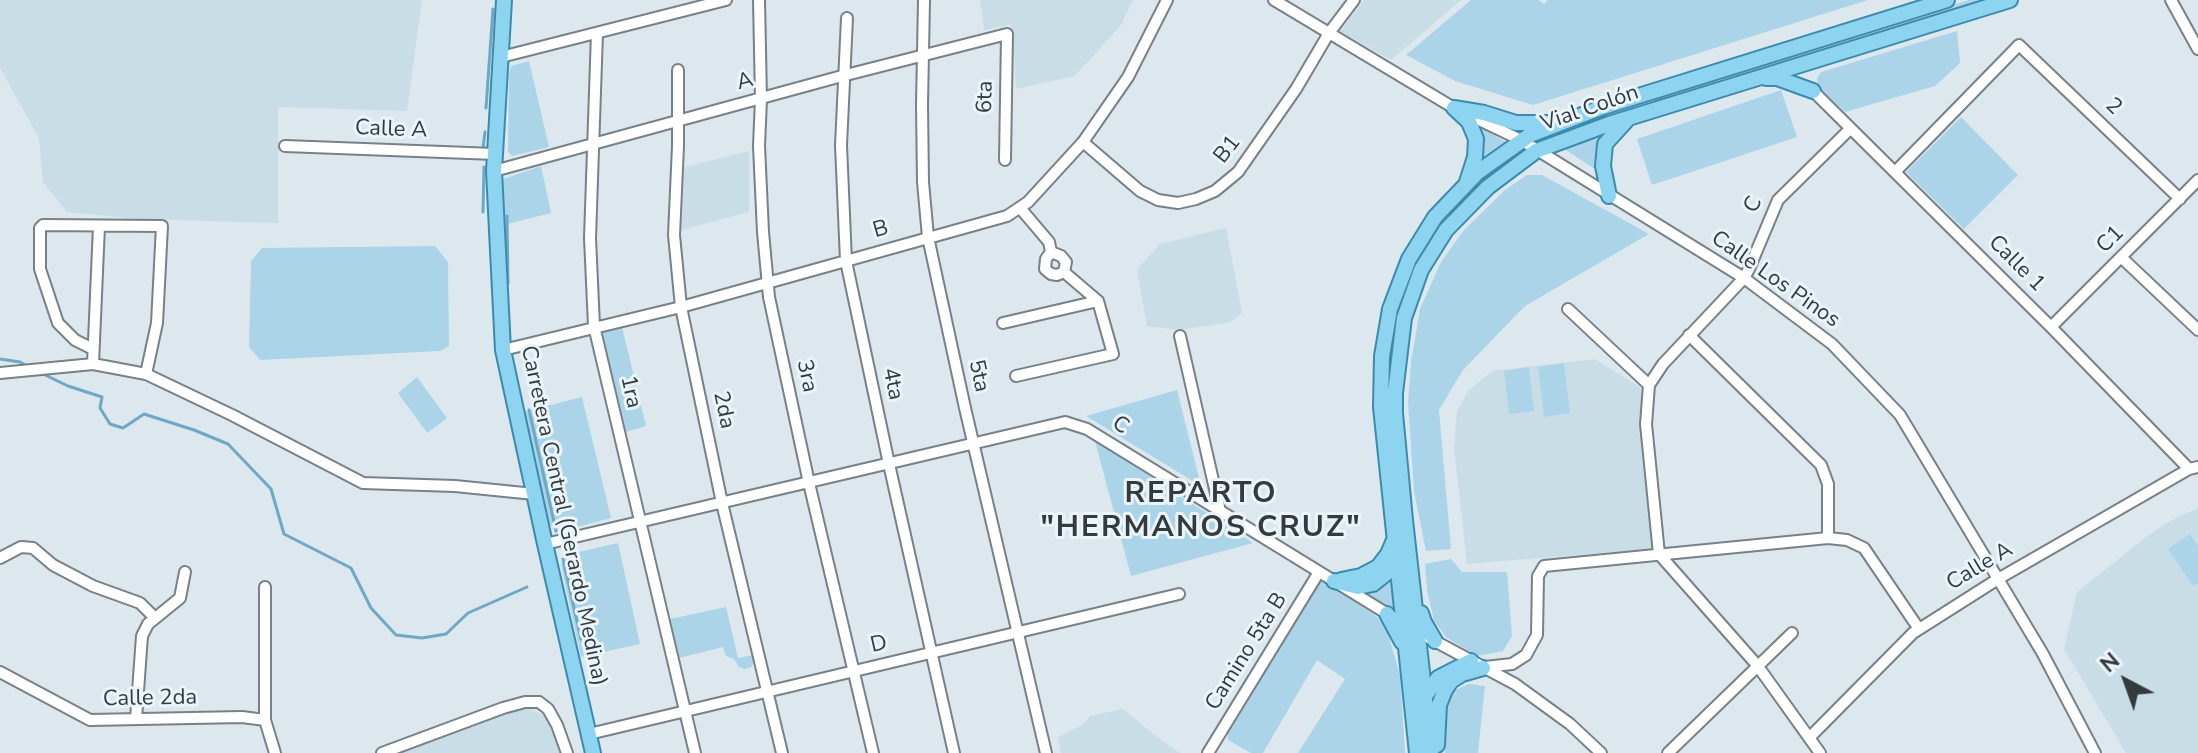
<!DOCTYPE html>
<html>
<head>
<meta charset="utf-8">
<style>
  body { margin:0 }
  #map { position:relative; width:2198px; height:753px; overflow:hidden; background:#dce8ee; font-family:"Nunito Sans",sans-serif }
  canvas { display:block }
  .north { position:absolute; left:2086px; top:641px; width:80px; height:80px; -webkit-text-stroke:6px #e9f5fb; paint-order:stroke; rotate:319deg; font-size:22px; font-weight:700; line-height:32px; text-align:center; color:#353a3c }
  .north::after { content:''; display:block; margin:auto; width:28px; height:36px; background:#353a3c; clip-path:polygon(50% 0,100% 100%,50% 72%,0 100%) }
</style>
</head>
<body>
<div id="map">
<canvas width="2198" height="753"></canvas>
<div class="north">N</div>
</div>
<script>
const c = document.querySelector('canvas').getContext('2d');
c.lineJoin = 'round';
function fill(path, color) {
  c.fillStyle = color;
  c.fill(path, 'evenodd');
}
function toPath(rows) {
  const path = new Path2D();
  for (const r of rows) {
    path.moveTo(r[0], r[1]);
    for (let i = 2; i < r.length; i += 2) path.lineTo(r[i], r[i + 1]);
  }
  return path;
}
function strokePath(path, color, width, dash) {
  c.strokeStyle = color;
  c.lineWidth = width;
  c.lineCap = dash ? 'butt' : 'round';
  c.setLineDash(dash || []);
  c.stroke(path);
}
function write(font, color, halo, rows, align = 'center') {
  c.font = font + ' "Nunito Sans",sans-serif';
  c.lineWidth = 6;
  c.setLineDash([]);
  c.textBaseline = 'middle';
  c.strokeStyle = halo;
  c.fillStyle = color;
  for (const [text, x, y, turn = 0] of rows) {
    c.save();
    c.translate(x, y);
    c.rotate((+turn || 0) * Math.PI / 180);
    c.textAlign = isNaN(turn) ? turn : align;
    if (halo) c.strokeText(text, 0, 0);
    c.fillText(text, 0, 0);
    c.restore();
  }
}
fill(toPath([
  [0,0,422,0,407,111,278,107,278,223,138,219,67,212,43,182,39,138,0,68],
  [980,0,1133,0,1121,25,1075,76,1016,89,1013,36,1010,25,984,30],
  [1364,0,1461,0,1391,60,1340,31],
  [749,151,749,212,681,230,681,168],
  [1226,228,1242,313,1230,322,1180,330,1147,326,1137,269,1160,244],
  [1595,359,1641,388,1661,548,1467,564,1454,448,1457,411,1468,391,1492,371],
  [2198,508,2198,753,2126,753,2064,649,2077,592,2146,537,2170,521],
  [530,709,545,716,562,753,399,753,517,710],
  [1123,709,1157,737,1180,753,1061,753,1058,737,1084,724,1090,716]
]), '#c9dde7');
fill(toPath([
  [1471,0,1539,0,1544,4,1548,0,1868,0,1533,105,1455,81,1406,55],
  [1969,0,1989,0,1656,103,1654,97],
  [1957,31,1960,63,1935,86,1845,112,1818,87,1817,78,1821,72],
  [529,61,549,147,512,156,508,152,509,76,511,66],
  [1781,90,1797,137,1652,185,1637,139],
  [1961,117,2018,175,1964,229,1906,172],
  [1473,122,1507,143,1482,160,1482,139],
  [1607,128,1603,138,1599,172,1560,146],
  [541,166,551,213,503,225,501,185,503,179],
  [1527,175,1542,175,1649,234,1525,306,1463,370,1439,410,1451,549,1426,551,1414,491,1408,403,1411,362,1420,309,1441,262,1464,230,1505,190],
  [435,246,448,262,449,346,440,351,260,360,249,347,251,261,262,248],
  [622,327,646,426,626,432,602,333],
  [1564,363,1570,413,1544,417,1538,367],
  [1529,367,1534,411,1509,414,1504,371],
  [417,377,447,418,427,433,398,393],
  [1177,390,1201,486,1086,416],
  [582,397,611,518,562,531,550,525,523,412],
  [1095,441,1253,543,1131,576],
  [2190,534,2198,546,2198,583,2193,586,2168,549],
  [618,543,640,644,581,657,561,565,566,555],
  [1451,559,1462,572,1507,572,1512,636,1503,651,1477,656,1446,637,1434,621,1427,590,1425,564],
  [1390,577,1394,613,1360,593],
  [1321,580,1375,615,1386,627,1400,675,1405,753,1298,753,1345,679,1317,660,1263,753,1251,753,1228,740,1228,731],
  [726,607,738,658,754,655,754,662,751,667,745,669,739,667,734,659,726,656,723,647,679,658,670,619],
  [1469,684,1485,686,1478,753,1445,753,1447,704,1453,691]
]), '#abd4e9');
strokePath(toPath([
  [486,108,493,9],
  [483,148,485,132],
  [483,212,484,167],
  [507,216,508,283],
  [0,359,20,362,27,366],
  [41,373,68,386,102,397,100,408,110,424,123,428,144,414,194,430,228,444,271,489,284,534,351,568,371,608,396,635,422,638,446,634,468,613,527,587],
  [529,410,556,531],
  [563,559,581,639]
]), '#6ea8c4', 3);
const minor = toPath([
  [759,0,761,99,759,146,763,232,769,297,809,483,873,753],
  [924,0,922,105,923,182,928,237,965,408,1046,753],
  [1274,0,1454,108,1521,140,1744,278,1832,344,1900,415,2043,654,2095,753],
  [2171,0,2198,49],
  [847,18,841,145,846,261,889,464,954,753],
  [597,33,590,238,594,326,695,753],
  [501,57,726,0],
  [678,70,678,146,674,235,681,307,722,503,782,753],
  [1813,91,2051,327,2189,469],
  [1083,142,1140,191,1158,200,1178,203,1196,199,1215,191,1238,172,1296,89,1329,33,1354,0],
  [285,146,495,154],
  [494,171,842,76,1007,34,1005,160],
  [1895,172,2019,45,2180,199],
  [99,226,93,364,146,374,232,415,363,483,455,486,534,494],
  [1051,252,1046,259,1045,269,1051,274,1057,275,1064,272],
  [2122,258,2198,330],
  [1568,309,1649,385],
  [1003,323,1098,301],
  [2051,327,2198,180],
  [1689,335,1821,465,1828,484,1828,538],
  [1180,336,1220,511],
  [93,349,75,340,58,323,40,269,40,228,43,225,162,226,157,323,146,374],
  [503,350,681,307,1007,216,1028,202,1083,142,1128,77,1167,0],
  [0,373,93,364],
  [1016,376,1113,354,1098,301,1064,272,1066,262,1061,256,1051,252,1049,242,1021,209],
  [1649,385,1646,424,1659,554,1757,665,1820,753],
  [1649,385,1663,364,1744,278,1749,269,1778,200,1850,129],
  [545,544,1065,422,1087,429,1391,616],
  [0,558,21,547,33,548,53,565,93,586,140,603,155,618],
  [265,587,265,720,275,753],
  [1429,638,1515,684,1570,724,1601,753],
  [1485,667,1512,664,1526,655,1537,635,1538,576,1544,566,1828,538,1847,540,1864,548,1919,629],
  [0,672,90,720,242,717,265,720],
  [136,719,142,636,148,624,180,598,185,572],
  [589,734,1179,594],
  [1809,738,1913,633,1998,579,2189,469,2198,467],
  [382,753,503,708,525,702,539,702,548,709,557,725,567,753],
  [1208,753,1319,572],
  [1668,753,1792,633]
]);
const major = toPath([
  [504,0,494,171,503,350,545,544,593,753],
  [1766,78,1777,78,1813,91],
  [1454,108,1484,113,1516,123,1550,123],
  [1454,108,1469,122,1476,139,1475,157,1467,182],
  [1609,196,1603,166,1605,144,1626,121],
  [1341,580,1361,576,1378,567,1388,554,1394,540],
  [1334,581,1358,587,1373,584,1388,572,1399,558],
  [1421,613,1424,622,1435,641],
  [1387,614,1402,642],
  [1423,699,1438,678,1471,661],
  [1437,745,1439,705,1445,690,1451,681,1462,674,1483,668],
  [1417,753,1381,407,1382,356,1390,309,1409,259,1435,217,1478,172,1530,135,1603,107,1947,0],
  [1431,753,1405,520,1395,413,1395,393,1404,318,1421,270,1446,230,1488,187,1536,151,1609,124,2010,0]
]);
strokePath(minor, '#778187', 14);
strokePath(major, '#3d8bac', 18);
strokePath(minor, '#fff', 10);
strokePath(major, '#8dd4f1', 14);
write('22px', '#353a3c', '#e9f5fb', [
  ["A",745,82,-15],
  ["6ta",986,97,-89],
  ["2",2113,107,44],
  ["Vial Colón",1590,109,-19],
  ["Calle A",391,130,2],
  ["B1",1228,150,-52],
  ["C",1754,205,-64],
  ["B",881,230,-16],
  ["C1",2111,240,-45],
  ["Calle 1",2016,264,45],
  ["Calle Los Pinos",1775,280,35],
  ["3ra",806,376,78],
  ["5ta",978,376,78],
  ["4ta",892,384,78],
  ["1ra",630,392,77],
  ["2da",723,410,78],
  ["C",1120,426,32],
  ["Carretera Central (Gerardo Medina)",563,516,78],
  ["Calle A",1980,567,-31],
  ["D",879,645,-13],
  ["Camino 5ta B",1247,652,-58],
  ["Calle 2da",150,699,-1]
]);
c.letterSpacing = '2px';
write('bold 30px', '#353a3c', '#e9f5fb', [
  ["REPARTO",1201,495],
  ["\"HERMANOS CRUZ\"",1201,529]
]);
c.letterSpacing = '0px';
</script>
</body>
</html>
